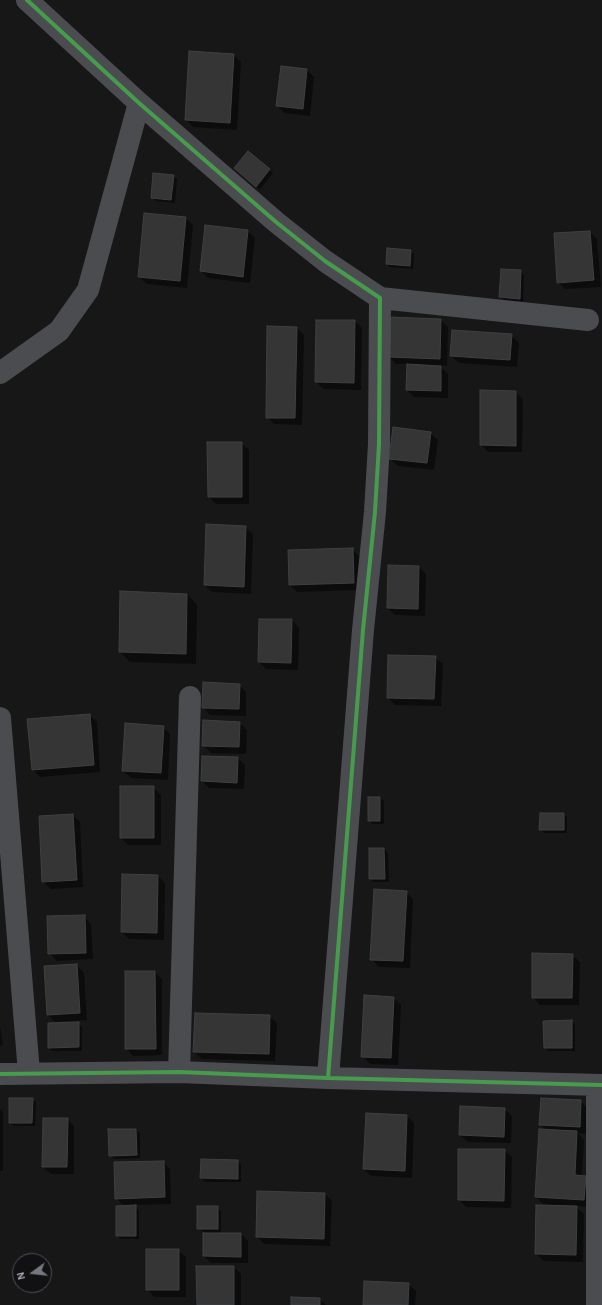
<!DOCTYPE html>
<html>
<head>
<meta charset="utf-8">
<style>
  body { margin:0 }
  #map { position:relative; width:602px; height:1305px; overflow:hidden; background:#171717; font-family:"Alegreya Sans",sans-serif }
  canvas { display:block }
  .north { position:absolute; left:12px; top:1253px; width:40px; height:40px; box-sizing:border-box; background:#111113; border:1px solid #4d4f55; border-radius:50%; rotate:255deg; font-size:11px; font-weight:700; line-height:16px; text-align:center; color:#a8adb8 }
  .north::after { content:''; display:block; margin:auto; width:14px; height:18px; background:#757880; clip-path:polygon(50% 0,100% 100%,50% 72%,0 100%) }
</style>
</head>
<body>
<div id="map">
<canvas width="602" height="1305"></canvas>
<div class="north">N</div>
</div>
<script>
const c = document.querySelector('canvas').getContext('2d');
c.lineJoin = 'round';
function fill(path, color) {
  c.fillStyle = color;
  c.fill(path, 'evenodd');
}
function toPath(rows) {
  const path = new Path2D();
  for (const r of rows) {
    path.moveTo(r[0], r[1]);
    for (let i = 2; i < r.length; i += 2) path.lineTo(r[i], r[i + 1]);
  }
  return path;
}
function strokePath(path, color, width, dash) {
  c.strokeStyle = color;
  c.lineWidth = width;
  c.lineCap = dash ? 'butt' : 'round';
  c.setLineDash(dash || []);
  c.stroke(path);
}
fill(toPath([
  [234,55,241,62,237,130,193,127,186,120],
  [307,70,314,77,310,116,285,113,277,106],
  [248,152,273,173,260,190,239,172],
  [173,176,177,179,175,203,156,201,152,198],
  [186,218,193,225,187,288,147,284,139,277],
  [206,226,248,231,255,238,250,283,208,278,201,271],
  [590,232,597,239,601,287,565,289,558,282],
  [411,251,414,254,413,269,390,267,387,264],
  [521,271,524,275,523,302,504,300,500,297],
  [441,320,448,327,447,366,439,365,448,374,448,398,414,397,407,390,408,364,396,364,389,357],
  [355,321,362,328,361,390,324,389,316,382],
  [297,328,304,335,302,425,274,424,267,417],
  [511,335,519,343,517,367,459,363,451,356],
  [481,391,516,392,523,400,522,452,488,452,481,445],
  [430,433,438,440,434,470,398,466,390,459],
  [241,443,249,450,249,504,216,504,209,497],
  [245,527,253,534,251,594,212,592,205,585],
  [352,549,359,556,361,590,297,592,290,585],
  [419,567,426,574,425,616,395,615,388,608],
  [187,594,197,605,196,664,130,662,120,652],
  [292,620,299,628,298,670,266,669,259,662],
  [435,657,443,664,441,706,395,705,388,698],
  [239,685,246,692,246,716,210,715,203,707],
  [89,715,97,722,100,772,40,777,32,769],
  [240,723,247,730,246,754,211,753,203,745],
  [163,727,170,734,168,780,131,778,123,771],
  [203,757,238,758,245,765,244,789,209,788,202,781],
  [121,787,153,787,161,795,161,845,128,845,121,838],
  [380,798,384,801,384,824,372,824,369,820],
  [564,814,567,817,567,833,544,833,541,829],
  [72,815,80,822,83,887,51,889,43,882],
  [384,849,388,853,389,882,374,882,370,879],
  [158,876,165,883,164,940,129,939,122,932],
  [406,892,413,899,410,968,379,967,371,959],
  [84,916,91,924,93,959,57,961,49,953],
  [572,955,580,962,579,1005,540,1005,533,997],
  [77,965,84,973,87,1020,55,1022,48,1015],
  [155,972,162,979,162,1055,133,1056,126,1048],
  [394,998,401,1005,398,1065,370,1064,362,1056],
  [269,1016,277,1023,275,1061,202,1059,194,1052],
  [571,1021,575,1025,575,1051,548,1051,545,1048],
  [78,1023,82,1027,82,1051,52,1051,49,1047],
  [0,1026,3,1045,0,1046],
  [32,1099,36,1102,35,1126,14,1126,10,1123],
  [541,1099,581,1101,588,1109,587,1134,578,1133,584,1140,582,1176,585,1177,592,1184,591,1207,575,1206,584,1214,583,1262,544,1261,536,1254,553,1205,543,1204,536,1197,547,1131,540,1124],
  [0,1109,3,1112,3,1171,0,1171],
  [504,1109,512,1116,511,1143,468,1142,460,1135],
  [367,1114,407,1116,414,1123,412,1178,371,1176,364,1169],
  [67,1119,74,1126,74,1174,51,1174,43,1167],
  [136,1130,140,1133,140,1158,114,1159,110,1155],
  [504,1150,512,1157,511,1208,466,1207,459,1200],
  [202,1160,237,1161,241,1165,241,1182,205,1182,201,1178],
  [163,1162,170,1169,171,1204,134,1205,139,1210,139,1239,121,1239,117,1236,125,1207,116,1198],
  [325,1194,332,1201,330,1246,264,1244,257,1237],
  [217,1207,221,1211,221,1234,241,1234,248,1241,248,1263,211,1263,204,1256,204,1232,198,1229],
  [178,1250,186,1257,186,1297,154,1297,147,1289],
  [234,1267,241,1274,241,1305,198,1305],
  [408,1284,416,1291,415,1305,364,1305],
  [319,1299,326,1305,292,1305]
]), '#0007');
const building = toPath([
  [189,51,234,54,230,123,185,120,189,51],
  [281,66,307,69,303,109,276,106,281,66],
  [248,151,270,169,256,187,234,168,248,151],
  [153,173,174,175,171,200,151,198,153,173],
  [144,213,186,217,180,281,138,277,144,213],
  [205,225,248,230,243,277,200,271,205,225],
  [590,231,594,280,557,283,554,233,590,231],
  [387,248,411,250,410,266,386,264,387,248],
  [501,269,521,270,520,299,499,297,501,269],
  [389,317,441,319,440,359,388,357,389,317],
  [316,320,355,320,354,383,315,382,316,320],
  [267,326,297,327,295,418,266,418,267,326],
  [452,330,512,334,510,360,450,356,452,330],
  [407,364,441,366,441,391,406,390,407,364],
  [480,390,516,391,516,446,480,445,480,390],
  [393,427,431,432,427,463,389,459,393,427],
  [207,442,242,442,242,497,208,497,207,442],
  [206,524,246,526,244,587,204,585,206,524],
  [353,548,354,583,289,585,288,550,353,548],
  [388,565,419,566,418,609,387,608,388,565],
  [120,591,187,594,186,654,119,652,120,591],
  [259,619,292,619,291,663,258,662,259,619],
  [388,655,436,656,434,699,387,698,388,655],
  [203,682,240,684,239,709,202,708,203,682],
  [90,714,94,765,32,770,27,719,90,714],
  [203,720,240,722,239,747,202,746,203,720],
  [125,723,164,726,161,773,122,771,125,723],
  [202,756,238,757,237,783,201,781,202,756],
  [120,786,154,786,154,838,120,838,120,786],
  [368,797,380,797,380,821,368,821,368,797],
  [540,813,564,813,564,830,539,830,540,813],
  [73,814,77,880,42,882,39,816,73,814],
  [369,848,384,848,385,879,369,879,369,848],
  [122,874,158,875,157,933,121,932,122,874],
  [374,889,407,891,403,961,370,960,374,889],
  [85,915,86,953,48,954,47,916,85,915],
  [532,953,573,954,572,998,532,998,532,953],
  [77,964,80,1013,47,1015,44,966,77,964],
  [125,971,155,971,156,1049,125,1049,125,971],
  [364,995,394,997,391,1058,361,1057,364,995],
  [195,1013,270,1015,269,1054,193,1052,195,1013],
  [572,1020,572,1048,544,1048,543,1021,572,1020],
  [79,1022,79,1047,48,1048,48,1023,79,1022],
  [9,1098,33,1098,32,1123,9,1123,9,1098],
  [541,1098,581,1100,580,1127,539,1125,541,1098],
  [460,1106,505,1108,504,1137,459,1135,460,1106],
  [366,1113,407,1115,405,1171,363,1169,366,1113],
  [43,1118,68,1118,67,1167,42,1167,43,1118],
  [108,1129,136,1129,137,1155,109,1156,108,1129],
  [539,1129,577,1131,575,1175,586,1176,584,1200,535,1197,539,1129],
  [458,1149,505,1149,504,1201,458,1200,458,1149],
  [201,1159,238,1160,238,1179,200,1178,201,1159],
  [164,1161,165,1197,115,1199,114,1162,164,1161],
  [257,1191,325,1193,324,1239,256,1237,257,1191],
  [136,1205,136,1236,116,1236,116,1206,136,1205],
  [536,1205,577,1206,576,1255,535,1254,536,1205],
  [197,1206,218,1206,218,1229,197,1229,197,1206],
  [203,1233,241,1233,241,1257,203,1256,203,1233],
  [146,1249,179,1249,179,1290,146,1290,146,1249],
  [196,1266,234,1266,234,1305,197,1305,196,1266],
  [364,1281,409,1283,408,1305,363,1305,364,1281],
  [291,1297,320,1298,320,1305,291,1305,291,1297]
]);
fill(building, '#353536');
strokePath(building, '#3f4043', 1);
strokePath(toPath([
  [27,0,139,103,276,222,325,261,380,298,379,444,375,512,363,630,328,1078],
  [380,298,588,320],
  [0,373,59,331,88,290,139,103],
  [0,718,29,1073],
  [179,1072,190,697],
  [0,1074,179,1072,328,1078,602,1085],
  [597,1305,597,1085]
]), '#4b4c50', 22);
strokePath(toPath([
  [27,0,139,103,276,222,325,261,380,298,379,444,375,512,363,630,328,1078],
  [0,1074,179,1072,328,1078,602,1085]
]), '#469c4c', 4);
</script>
</body>
</html>
